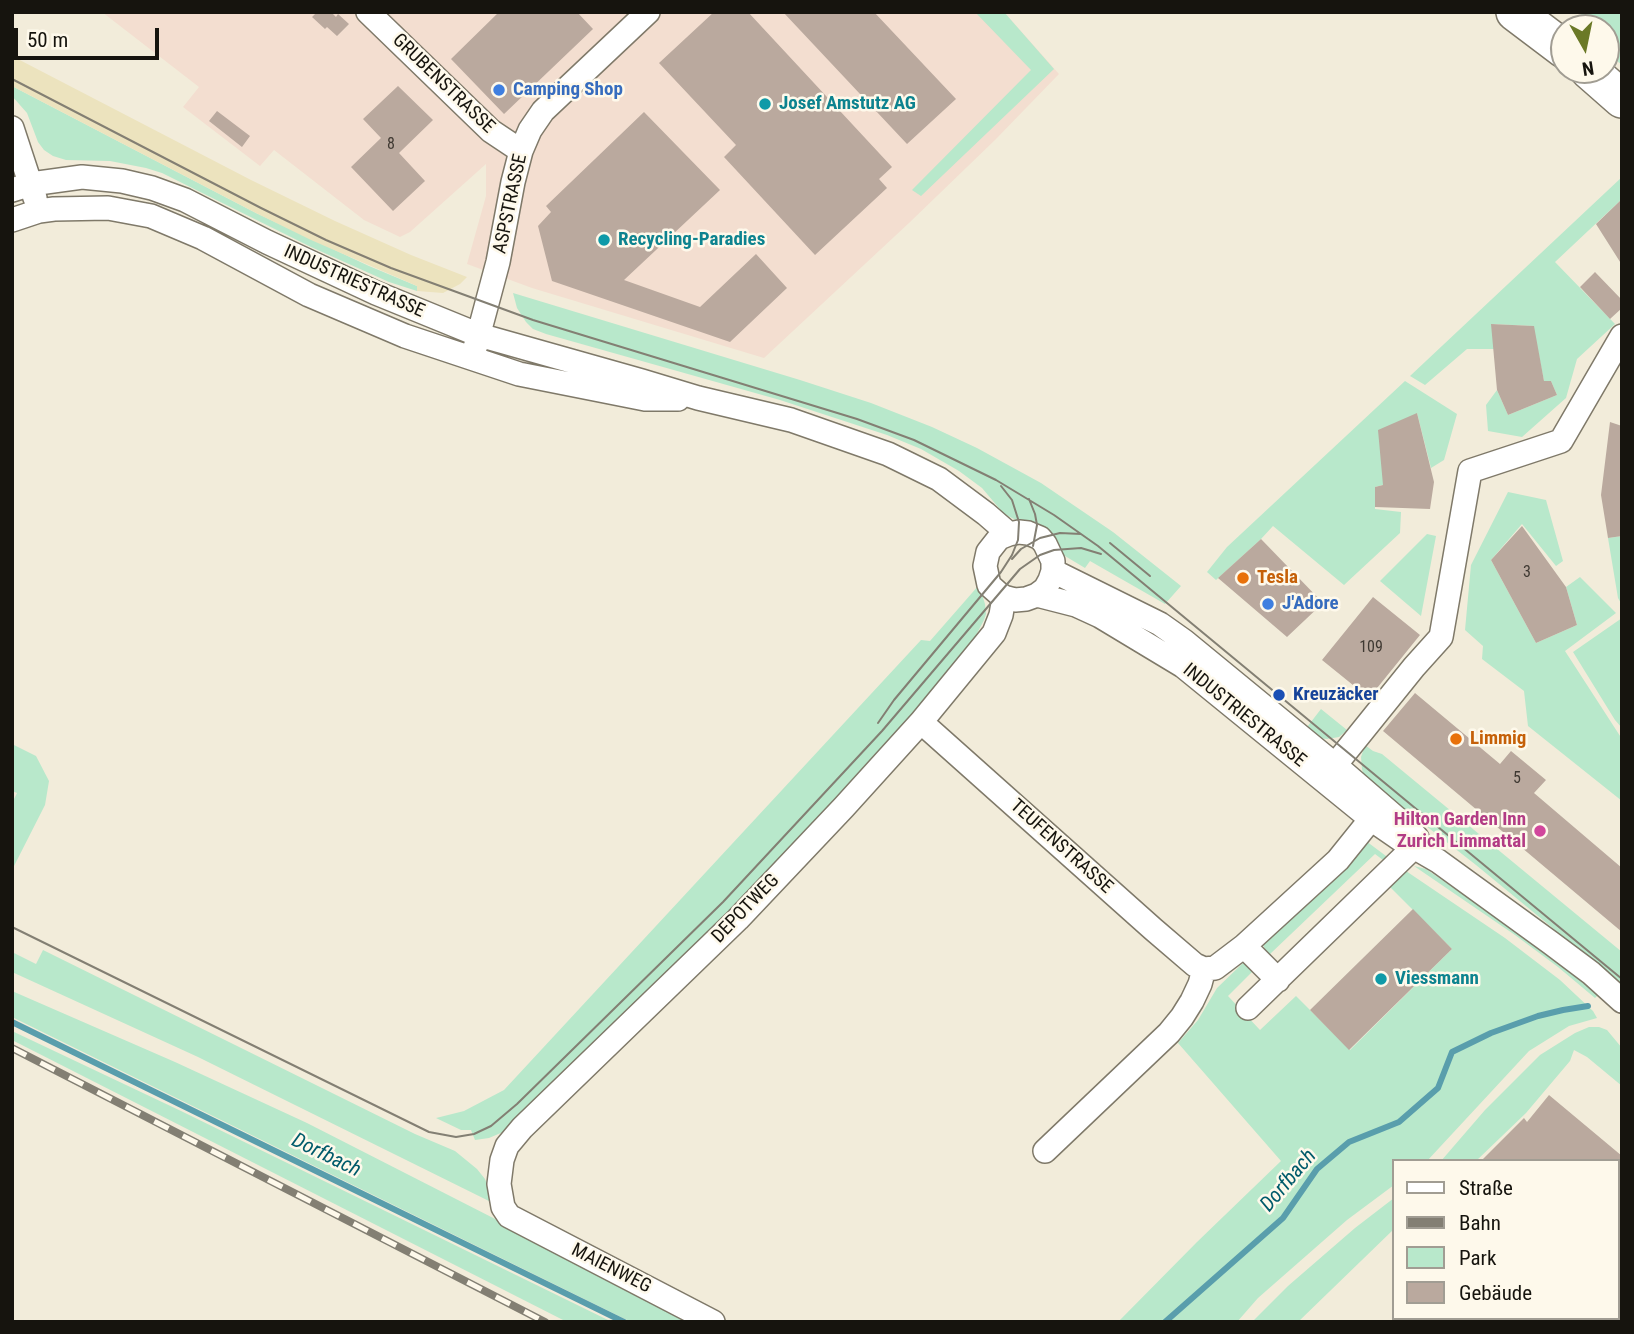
<!DOCTYPE html>
<html>
<head>
<meta charset="utf-8">
<style>
  body { margin:0 }
  #map { position:relative; width:1634px; height:1334px; overflow:hidden; background:#f2ecda; font-family:"Roboto Condensed",sans-serif }
  canvas { display:block }
  .frame { position:absolute; inset:0; border:14px solid #16140e; pointer-events:none }
  .legend { position:absolute; left:1392px; top:1159px; width:228px; height:161px; box-sizing:border-box; background:#fef9eb; border:2px solid #a19d93; margin:0; padding:9px 12px; list-style:none; font-size:21px; color:#16140e }
  .legend li { display:flex; align-items:center; gap:14px; height:35px }
  .legend b { width:35px; border:2px solid #a19d93 }
  .north { position:absolute; left:1550px; top:14px; width:70px; height:70px; box-sizing:border-box; background:#fef9eb; border:2px solid #a19d93; border-radius:50%; rotate:171deg; font-size:19px; font-weight:700; line-height:28px; text-align:center; color:#16140e }
  .north::after { content:''; display:block; margin:auto; width:24px; height:32px; background:#6b7927; clip-path:polygon(50% 0,100% 100%,50% 72%,0 100%) }
  .scale { position:absolute; left:14px; top:28px; width:145px; height:32px; box-sizing:border-box; border:4px solid #16140e; border-top:0; padding-left:9px; font-size:21px; line-height:24px; white-space:nowrap; color:#16140e; -webkit-text-stroke:5px #fef9eb; paint-order:stroke }
</style>
</head>
<body>
<div id="map">
<canvas width="1634" height="1334"></canvas>
<div class="frame"></div>
<ul class="legend">
<li><b style="height:9px;background:#fff"></b>Straße</li>
<li><b style="height:9px;background:#837f73"></b>Bahn</li>
<li><b style="height:19px;background:#b8e8cb"></b>Park</li>
<li><b style="height:19px;background:#baa99e"></b>Gebäude</li>
</ul>
<div class="north">N</div>
<div class="scale">50 m</div>
</div>
<script>
const c = document.querySelector('canvas').getContext('2d');
c.lineJoin = 'round';
function fill(path, color) {
  c.fillStyle = color;
  c.fill(path, 'evenodd');
}
function toPath(rows) {
  const path = new Path2D();
  for (const r of rows) {
    path.moveTo(r[0], r[1]);
    for (let i = 2; i < r.length; i += 2) path.lineTo(r[i], r[i + 1]);
  }
  return path;
}
function strokePath(path, color, width, dash) {
  c.strokeStyle = color;
  c.lineWidth = width;
  c.lineCap = dash ? 'butt' : 'round';
  c.setLineDash(dash || []);
  c.stroke(path);
}
function write(font, color, halo, rows, align = 'center') {
  c.font = font + ' "Roboto Condensed",sans-serif';
  c.lineWidth = 5;
  c.setLineDash([]);
  c.textBaseline = 'middle';
  c.strokeStyle = halo;
  c.fillStyle = color;
  for (const [text, x, y, turn = 0] of rows) {
    c.save();
    c.translate(x, y);
    c.rotate((+turn || 0) * Math.PI / 180);
    c.textAlign = isNaN(turn) ? turn : align;
    if (halo) c.strokeText(text, 0, 0);
    c.fillText(text, 0, 0);
    c.restore();
  }
}
fill(toPath([
  [102,12,1004,12,1059,74,995,140,909,223,764,358,532,288,467,264,486,196,486,164,410,232,400,237,364,220,274,150,260,166,183,107,199,87]
]), '#f3ded0');
fill(toPath([
  [975,12,1004,12,1054,69,921,196,912,190,1031,70],
  [1583,12,1622,12,1622,65,1606,52,1606,28,1577,28,1573,25],
  [12,86,256,213,369,266,417,286,417,291,389,282,311,247,162,173,146,168,110,161,66,160,53,156,44,150,38,142,27,113,12,96],
  [1622,177,1622,199,1555,262,1615,324,1577,359,1566,398,1522,437,1488,431,1486,405,1497,390,1508,415,1557,395,1551,381,1544,381,1533,326,1492,324,1494,349,1467,349,1425,385,1410,376],
  [513,293,800,380,871,403,932,427,977,448,1041,483,1113,532,1181,586,1165,604,1090,561,1085,568,1065,556,1024,524,1004,514,982,488,959,471,921,449,887,435,780,400,546,334,533,329,526,322,517,308],
  [1405,381,1457,414,1444,460,1431,468,1417,413,1383,485,1375,487,1375,509,1401,512,1400,533,1344,585,1273,526,1261,539,1216,580,1207,572,1227,547],
  [1508,492,1546,500,1563,561,1556,566,1522,524,1491,560,1536,643,1577,625,1566,587,1580,577,1616,613,1565,651,1622,739,1622,801,1528,726,1524,691,1482,659,1483,646,1465,630,1471,565],
  [1427,534,1436,536,1421,616,1380,581],
  [1622,536,1622,605,1618,598,1608,538],
  [979,585,985,604,986,614,984,620,972,643,931,697,762,882,510,1129,489,1138,475,1140,471,1130,461,1130,436,1118,464,1111,504,1090,921,640,930,641],
  [1622,618,1622,728,1615,720,1573,652],
  [1321,709,1347,730,1339,737,1327,739,1319,738,1304,731],
  [12,744,36,756,49,781,45,805,13,868,12,803,17,793,12,791],
  [1365,745,1373,751,1382,754,1622,952,1622,985,1476,865,1375,786,1363,773,1362,769,1361,757],
  [1366,841,1390,859,1387,863,1375,854,1269,955,1265,950,1263,944],
  [1414,866,1426,869,1525,937,1598,995,1595,998,1558,967,1515,935],
  [1406,871,1505,938,1560,980,1593,1011,1597,1018,1569,1026,1529,1051,1427,1161,1394,1161,1394,1185,1347,1220,1258,1298,1237,1322,1118,1322,1197,1242,1281,1161,1178,1043,1198,1020,1217,988,1243,963,1253,971,1228,996,1260,1030,1296,996,1350,1050,1452,949,1389,886],
  [43,950,415,1134,455,1151,477,1169,485,1179,495,1204,198,1057,12,972,12,952,36,964],
  [12,991,175,1062,307,1123,697,1322,631,1322,12,1017],
  [1589,1027,1599,1027,1607,1030,1622,1048,1622,1086,1587,1057,1574,1050,1570,1061,1526,1113,1476,1161,1441,1161,1485,1110,1540,1055,1575,1033],
  [12,1031,181,1111,612,1322,567,1322,12,1040],
  [1394,1198,1394,1229,1298,1322,1252,1322,1288,1286,1355,1228]
]), '#b8e8cb');
fill(toPath([
  [12,56,251,180,335,221,411,255,467,277,460,284,443,293,417,291,417,286,311,240,256,213,12,86]
]), '#ece3be');
strokePath(toPath([
  [12,1022,624,1322],
  [1165,1322,1283,1218,1317,1169,1349,1142,1399,1122,1438,1088,1452,1052,1491,1033,1538,1016,1563,1010,1588,1006]
]), '#599eac', 6);
fill(toPath([
  [317,12,331,12,336,17,338,14,349,24,337,36,327,27,325,29,312,17],
  [499,12,577,12,593,29,504,114,451,59],
  [714,12,748,12,892,167,879,179,887,188,815,255,724,157,736,145,659,63],
  [783,12,874,12,956,99,907,144],
  [398,86,433,120,399,153,425,181,393,211,351,167,381,138,363,119],
  [217,111,250,136,242,147,209,121],
  [644,112,720,190,624,280,700,307,756,254,787,288,730,342,552,281,538,226,551,212,546,206],
  [1622,199,1622,265,1596,224],
  [1595,272,1622,300,1622,308,1610,319,1580,287],
  [1491,324,1534,326,1544,381,1551,381,1557,395,1508,415,1497,390],
  [1417,413,1434,482,1430,509,1375,507,1375,487,1383,485,1378,430],
  [1610,422,1622,426,1622,536,1608,538,1601,495],
  [1522,526,1566,587,1577,625,1536,643,1491,560],
  [1261,539,1323,603,1287,637,1218,578],
  [1373,597,1420,635,1369,698,1322,660],
  [1415,693,1500,764,1511,751,1546,780,1534,793,1622,868,1622,932,1383,731],
  [1413,909,1452,949,1349,1050,1310,1010],
  [1549,1095,1622,1156,1622,1241,1618,1245,1618,1161,1481,1161,1524,1118,1527,1122]
]), '#baa99e');
const minor = toPath([
  [368,12,491,131,521,151],
  [12,128,35,198],
  [12,190,31,184,82,177,122,181,152,188,185,200,267,242,376,293,479,335,642,381,698,398,791,420,888,454,939,479,986,514,1009,534],
  [12,220,39,211,54,209,108,208,151,216,203,238,309,295,405,336,519,374,645,399,678,399],
  [475,348,498,262,513,182,521,151,530,130,543,111,648,12],
  [1053,571,1160,624,1184,641,1335,765,1409,829,1417,838],
  [1037,595,1045,589,1050,580,1053,571,1053,561,1045,544,1040,538,1028,533,1019,532,1009,534,999,538,988,552,985,566,989,585,998,593,1004,597,1015,600,1026,599,1037,595,1076,605,1100,616,1183,666,1371,819,1400,839,1438,861,1551,943,1591,973,1622,1001],
  [921,722,1153,929,1195,965,1204,969,1215,968,1244,946,1338,860,1371,819],
  [1335,765,1414,667,1441,637,1470,471,1561,441,1622,336],
  [1244,946,1278,980],
  [1248,1008,1414,847],
  [1045,1151,1169,1033,1182,1017,1192,1001,1200,984,1204,969],
  [1618,1305,1622,1302],
  [713,1322,509,1216,503,1207,499,1184,502,1160,507,1146,522,1128,738,919,844,807,921,722,994,633,1001,615,1004,597],
  [1600,1322,1604,1318]
]);
const primary = toPath([
  [1515,12,1564,49],
  [1589,70,1622,99]
]);
strokePath(minor, '#7f7969', 26);
strokePath(primary, '#7f7969', 40);
strokePath(minor, '#fff', 23);
strokePath(primary, '#fff', 37);
strokePath(toPath([
  [12,79,261,208,326,240,391,268,533,320,857,419,914,440,996,480,1054,515,1098,546,1622,979],
  [1029,499,1035,514,1037,525,1033,546],
  [1110,543,1150,576],
  [1012,559,1021,549,1040,538,1060,533,1081,534],
  [878,723,894,700,1001,572,1012,555,1018,540,1019,522,1012,500,1001,486],
  [12,927,429,1132,456,1137,474,1134,491,1126,517,1104,723,902,882,731,1020,569,1040,555,1054,550,1081,548,1101,554]
]), '#837f73', 2);
const rail = toPath([
  [12,1048,545,1322]
]);
strokePath(rail, '#837f73', 8);
strokePath(rail, '#fef9eb', 5, [16]);
for (const [x, y, r, color] of [
  [499,90,7,"#3f7fe0"],
  [765,104,7,"#0f9aa8"],
  [604,240,7,"#0f9aa8"],
  [1243,578,7,"#e8710a"],
  [1268,604,7,"#3f7fe0"],
  [1279,695,7,"#1a4fb4"],
  [1456,739,7,"#e8710a"],
  [1540,831,7,"#d1479c"],
  [1381,979,7,"#0f9aa8"]
]) {
  const dot = new Path2D();
  dot.arc(x, y, r, 0, 2 * Math.PI);
  c.fillStyle = color;
  c.fill(dot);
  strokePath(dot, '#fef9eb', 2.5);
}
write('16px', '#3f3932', null, [
  ["8",391,145],
  ["3",1527,573],
  ["109",1371,648],
  ["5",1517,779]
]);
write('19px', '#16140e', '#fef9eb', [
  ["GRUBENSTRASSE",443,84,44],
  ["ASPSTRASSE",511,204,-78],
  ["INDUSTRIESTRASSE",354,282,24],
  ["INDUSTRIESTRASSE",1244,716,39],
  ["TEUFENSTRASSE",1061,847,42],
  ["DEPOTWEG",746,909,-46],
  ["MAIENWEG",611,1269,27]
]);
write('bold 19px', '#366cbe', '#fef9eb', [
  ["Camping Shop",513,90],
  ["J'Adore",1282,604]
], 'left');
write('bold 19px', '#0d838f', '#fef9eb', [
  ["Josef Amstutz AG",779,104],
  ["Recycling-Paradies",618,240],
  ["Viessmann",1395,979]
], 'left');
write('bold 19px', '#c56008', '#fef9eb', [
  ["Tesla",1257,578],
  ["Limmig",1470,739]
], 'left');
write('bold 19px', '#164399', '#fef9eb', [
  ["Kreuzäcker",1293,695]
], 'left');
write('bold 19px', '#b23c85', '#fef9eb', [
  ["Hilton Garden Inn",1526,820],
  ["Zurich Limmattal",1526,842]
], 'right');
write('italic 21px', '#005b6b', '#fef9eb', [
  ["Dorfbach",326,1156,26],
  ["Dorfbach",1289,1181,-50]
]);
</script>
</body>
</html>
